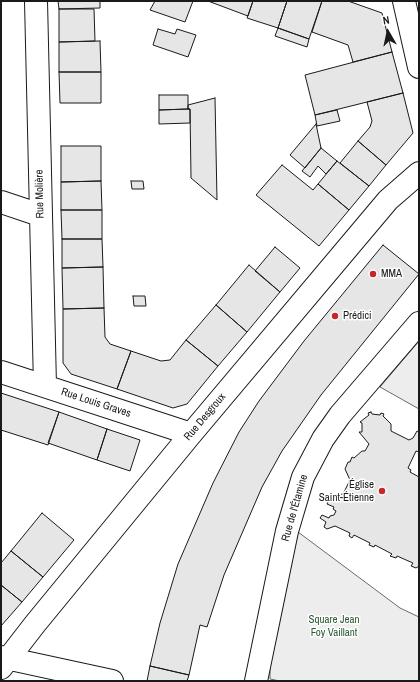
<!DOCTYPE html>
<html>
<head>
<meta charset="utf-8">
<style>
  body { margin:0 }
  #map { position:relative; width:420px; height:682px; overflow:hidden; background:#fff; font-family:"Archivo Narrow",sans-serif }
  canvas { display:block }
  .frame { position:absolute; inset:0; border:2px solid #1a1a1a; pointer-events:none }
  .north { position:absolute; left:368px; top:12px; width:40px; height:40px; -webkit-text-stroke:3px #fff; paint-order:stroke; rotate:351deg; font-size:11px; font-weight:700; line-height:16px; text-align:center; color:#1a1a1a }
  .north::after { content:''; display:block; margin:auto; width:14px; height:18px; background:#1a1a1a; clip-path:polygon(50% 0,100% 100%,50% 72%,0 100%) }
</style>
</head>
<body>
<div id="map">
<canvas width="420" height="682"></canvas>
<div class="frame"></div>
<div class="north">N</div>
</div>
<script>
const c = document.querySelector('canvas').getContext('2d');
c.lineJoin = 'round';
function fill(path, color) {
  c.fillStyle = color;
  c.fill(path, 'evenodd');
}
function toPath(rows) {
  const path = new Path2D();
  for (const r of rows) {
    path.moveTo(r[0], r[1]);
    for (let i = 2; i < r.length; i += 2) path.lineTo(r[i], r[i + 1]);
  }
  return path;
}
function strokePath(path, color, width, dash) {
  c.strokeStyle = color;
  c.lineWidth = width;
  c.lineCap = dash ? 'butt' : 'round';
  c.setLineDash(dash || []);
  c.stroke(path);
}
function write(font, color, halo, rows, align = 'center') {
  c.font = font + ' "Archivo Narrow",sans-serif';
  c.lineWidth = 3;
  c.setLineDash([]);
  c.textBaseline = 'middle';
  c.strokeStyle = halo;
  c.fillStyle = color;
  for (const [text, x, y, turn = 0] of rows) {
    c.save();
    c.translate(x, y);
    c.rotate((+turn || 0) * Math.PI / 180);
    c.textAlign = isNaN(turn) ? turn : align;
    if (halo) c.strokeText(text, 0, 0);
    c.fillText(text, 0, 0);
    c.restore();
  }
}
const built = toPath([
  [419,341,419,409,380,387,419,341],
  [298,532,400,608,419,617,419,681,280,681,270,679,270,667,298,532]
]);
fill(built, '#ededed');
strokePath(built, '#6a6a6a', 1);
const building = toPath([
  [58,1,100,1,100,8,59,9,58,1],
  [155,1,193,1,185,22,150,10,155,1],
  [208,1,253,1,248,16,208,1],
  [253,1,287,1,278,28,247,18,253,1],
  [287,1,322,1,309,39,278,28,287,1],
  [322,1,348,1,382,13,392,52,353,62,348,45,312,32,322,1],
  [59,9,94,9,95,41,59,42,59,9],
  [278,28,309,39,307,47,275,36,278,28],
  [158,29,175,34,177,29,196,35,188,57,153,45,158,29],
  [100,41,101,72,59,72,59,42,100,41],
  [392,52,403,93,315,115,305,75,392,52],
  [59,72,101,72,101,103,60,103,59,72],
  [403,93,413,133,386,165,358,141,370,127,372,121,367,102,403,93],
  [159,95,188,95,188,109,159,110,159,95],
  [215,98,217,200,191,178,190,109,188,109,188,105,215,98],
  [188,109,190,109,190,123,159,124,159,110,188,109],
  [337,110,340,121,317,126,315,115,337,110],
  [316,124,321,148,305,168,290,155,316,124],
  [358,141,386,165,369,186,340,163,358,141],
  [61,146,101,146,101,181,61,182,61,146],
  [321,148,337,161,326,174,318,166,310,177,302,171,321,148],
  [337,161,369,186,349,210,318,184,337,161],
  [282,165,313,190,318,184,349,210,319,246,256,195,282,165],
  [101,181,102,210,61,210,61,182,101,181],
  [131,181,143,181,144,189,132,189,131,181],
  [61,210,102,210,102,239,62,239,61,210],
  [62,239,102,239,103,267,62,268,62,239],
  [383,245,419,274,321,395,282,451,262,487,224,575,207,627,200,625,189,675,150,666,160,623,178,564,213,483,239,432,259,401,304,341,383,245],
  [275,247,300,268,280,292,255,271,275,247],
  [249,265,280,292,247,332,216,305,249,265],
  [103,267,104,308,63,309,62,268,103,267],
  [133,296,145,296,146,306,134,306,133,296],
  [216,305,247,332,218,366,186,340,216,305],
  [104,308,105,337,110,344,131,351,117,389,71,374,63,363,63,309,104,308],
  [186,340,218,366,187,404,173,408,117,389,131,351,161,361,170,360,186,340],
  [1,393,59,412,48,445,1,430,1,393],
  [59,412,107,429,97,460,48,443,59,412],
  [371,412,372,414,380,415,381,413,384,414,383,416,391,424,391,431,409,440,413,438,417,431,419,432,419,452,416,451,408,468,411,470,410,472,419,477,419,566,416,568,411,566,413,563,397,556,396,558,390,556,392,554,375,545,374,547,369,545,370,543,354,535,352,538,349,536,350,533,335,526,327,529,324,527,326,522,320,518,322,515,329,518,330,516,334,515,336,511,333,509,334,507,327,504,331,496,343,494,350,480,345,469,348,462,350,462,352,457,354,458,362,451,365,451,369,444,359,432,362,432,362,423,360,422,369,415,368,413,371,412],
  [107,429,140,440,130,471,97,460,107,429],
  [42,513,74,540,43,577,11,551,42,513],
  [11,551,43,577,22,602,1,585,1,563,11,551],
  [1,585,22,602,1,626,1,585],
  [150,666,189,675,187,681,147,681,150,666]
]);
fill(building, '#e6e6e6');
strokePath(building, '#1a1a1a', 1);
const street = toPath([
  [36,1,45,386],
  [404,1,419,67],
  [1,202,40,215],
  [1,372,191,434],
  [1,657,112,681],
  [1,668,35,624,191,434,388,200,419,173],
  [256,681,287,531,303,477,323,439,340,415,419,323]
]);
strokePath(street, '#1a1a1a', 24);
strokePath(street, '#fff', 22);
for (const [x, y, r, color] of [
  [373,274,4,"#c62828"],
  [335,316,4,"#c62828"],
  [382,491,4,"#c62828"]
]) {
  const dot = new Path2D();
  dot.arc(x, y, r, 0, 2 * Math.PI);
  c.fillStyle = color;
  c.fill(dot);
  strokePath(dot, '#fff', 1.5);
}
write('11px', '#1a1a1a', '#fff', [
  ["Rue Molière",40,194,-91],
  ["Rue Louis Graves",96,403,18],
  ["Rue Desgroux",205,417,-50],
  ["Rue de l'Étamine",295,508,-74]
]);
write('11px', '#1a1a1a', '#fff', [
  ["MMA",381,274],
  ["Prédici",343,316],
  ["Église",374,485,"right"],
  ["Saint-Étienne",374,498,"right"]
], 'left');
write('11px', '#2b5a34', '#fff', [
  ["Square Jean",334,620],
  ["Foy Vaillant",334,633]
]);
</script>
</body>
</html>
